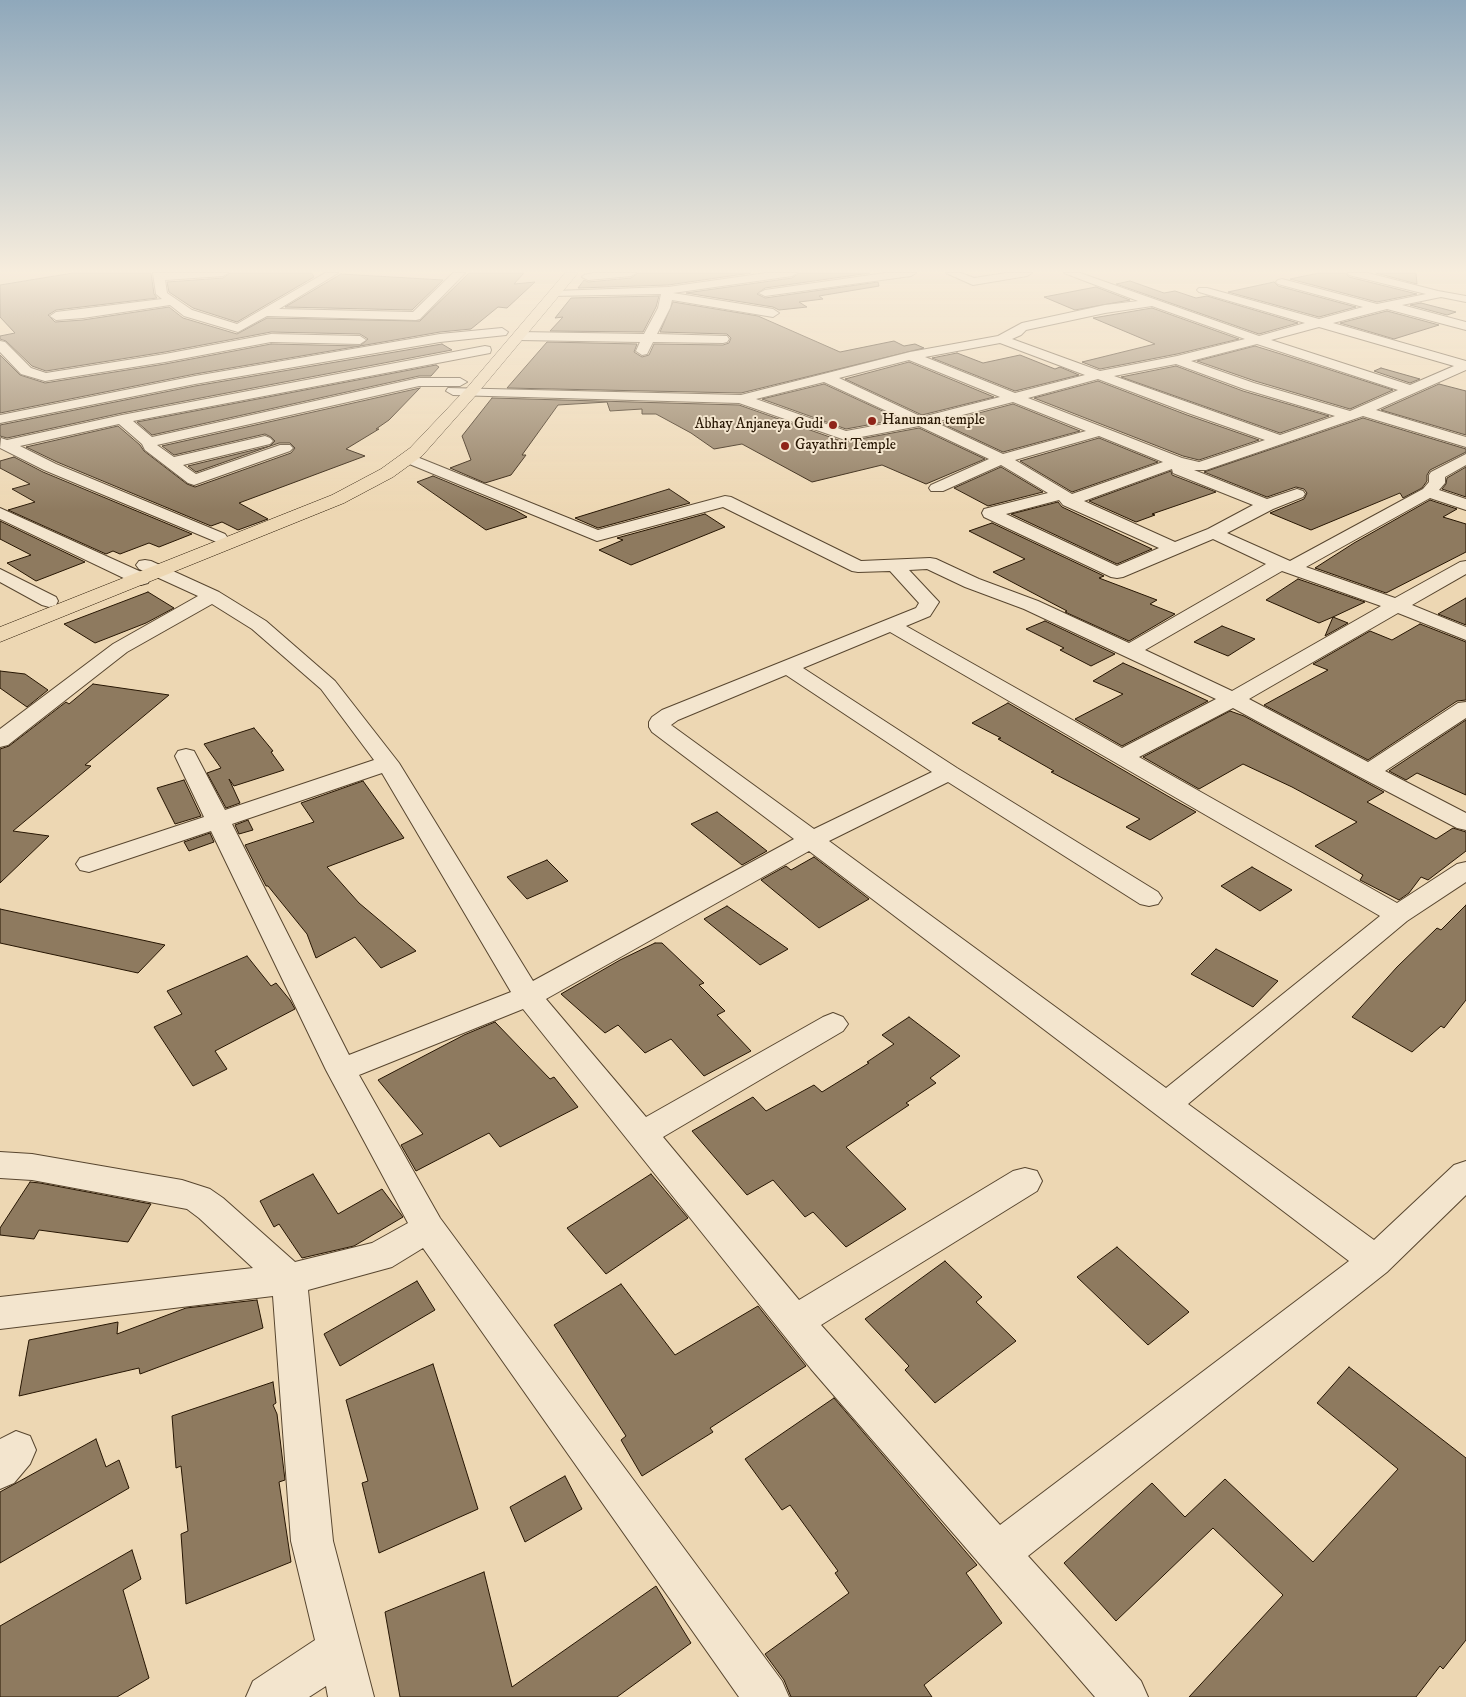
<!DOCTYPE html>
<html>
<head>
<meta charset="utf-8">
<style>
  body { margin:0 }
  canvas { display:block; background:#edd7b3 }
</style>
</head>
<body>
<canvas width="1466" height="1697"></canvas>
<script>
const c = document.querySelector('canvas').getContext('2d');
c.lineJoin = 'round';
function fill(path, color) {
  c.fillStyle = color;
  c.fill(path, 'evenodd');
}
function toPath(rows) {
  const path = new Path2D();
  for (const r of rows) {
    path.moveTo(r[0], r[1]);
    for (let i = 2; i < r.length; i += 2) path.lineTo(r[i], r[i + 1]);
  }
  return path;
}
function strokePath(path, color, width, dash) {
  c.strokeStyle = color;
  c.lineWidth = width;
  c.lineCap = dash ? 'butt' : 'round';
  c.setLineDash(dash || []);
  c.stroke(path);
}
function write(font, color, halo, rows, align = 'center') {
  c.font = font + ' "IM FELL DW Pica",serif';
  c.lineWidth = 4;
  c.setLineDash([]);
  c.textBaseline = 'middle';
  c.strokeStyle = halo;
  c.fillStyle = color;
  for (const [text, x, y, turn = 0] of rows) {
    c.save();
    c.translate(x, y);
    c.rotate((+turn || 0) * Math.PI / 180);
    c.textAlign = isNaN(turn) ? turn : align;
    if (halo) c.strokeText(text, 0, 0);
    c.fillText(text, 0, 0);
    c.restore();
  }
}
const building = toPath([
  [73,273,151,273,154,294,157,298,56,310,48,315,55,322,83,320,169,307,183,318,237,334,267,318,420,321,469,273,524,273,514,284,535,282,507,308,498,307,471,329,440,332,360,346,368,339,360,334,271,332,165,352,46,371,32,366,6,341,0,339,0,336,15,333,0,317,0,285,73,273],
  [230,273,312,273,314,277,237,322,193,308,169,292,167,282,223,278,230,273],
  [638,273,751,273,668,285,578,288,584,280,588,282,631,278,638,273],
  [799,273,870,273,765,288,757,294,765,298,878,282,879,286,819,296,823,299,799,302,807,307,779,310,773,307,686,293,792,278,799,273],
  [1319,273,1346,273,1349,277,1417,294,1377,302,1290,279,1319,273],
  [1376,273,1416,273,1417,284,1376,273],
  [341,274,443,280,412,310,285,307,341,274],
  [1130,281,1164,293,1175,291,1196,298,1207,296,1298,323,1259,334,1116,284,1130,281],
  [1274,282,1278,286,1356,307,1319,317,1228,292,1274,282],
  [1096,287,1130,300,1075,310,1044,297,1096,287],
  [659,296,656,307,643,332,550,331,563,317,555,318,571,298,659,296],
  [673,302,758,316,840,352,894,341,904,346,915,344,924,348,741,393,507,388,547,342,637,344,634,352,642,357,649,355,654,344,723,345,729,343,731,338,727,334,660,332,673,302],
  [1421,303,1456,312,1447,315,1410,305,1421,303],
  [1152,308,1239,339,1177,354,1100,369,1082,362,1155,344,1093,318,1152,308],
  [1387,311,1439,325,1394,339,1340,323,1387,311],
  [271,344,360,346,195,374,0,413,0,355,20,375,45,383,165,364,271,344],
  [442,344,452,350,122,413,7,438,0,436,0,425,195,386,442,344],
  [1255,346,1284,355,1393,390,1350,409,1255,381,1197,361,1255,346],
  [957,353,983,363,1020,355,1055,369,1060,367,1079,375,1015,391,932,358,957,353],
  [909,362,994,397,922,415,845,379,909,362],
  [436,365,439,367,431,376,419,376,152,435,137,422,436,365],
  [1176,366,1243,391,1329,416,1280,433,1121,377,1176,366],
  [1381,368,1420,379,1410,383,1374,371,1381,368],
  [1098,381,1187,415,1259,440,1199,460,1183,456,1034,398,1098,381],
  [824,384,900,419,846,429,762,399,824,384],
  [1439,384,1466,391,1466,435,1381,410,1439,384],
  [420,388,389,420,376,429,379,429,346,449,365,456,239,503,268,519,238,530,222,522,211,526,57,462,26,447,118,426,140,445,144,451,187,484,195,487,291,453,295,448,290,443,279,443,196,472,188,466,270,446,275,441,271,437,265,434,174,455,162,446,420,388],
  [492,398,739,405,844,442,919,428,985,459,926,484,882,465,812,482,742,444,714,449,691,433,656,414,642,414,642,409,610,411,607,402,558,405,522,455,526,455,511,475,485,483,450,468,471,460,462,436,492,398],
  [1013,404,1080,431,1003,452,941,423,1013,404],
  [1363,418,1466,449,1466,452,1430,470,1427,475,1427,481,1422,488,1403,498,1400,493,1311,530,1270,513,1304,499,1307,493,1304,489,1296,487,1267,497,1204,472,1363,418],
  [1099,438,1158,462,1072,492,1020,461,1099,438],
  [14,457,43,472,192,534,159,547,149,543,120,554,113,551,106,554,8,510,35,502,12,489,30,484,0,468,0,461,14,457],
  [1001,467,1043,492,988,506,954,488,1001,467],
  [1466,467,1466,497,1442,489,1446,484,1447,478,1466,467],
  [1171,471,1172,475,1216,492,1152,514,1155,515,1136,522,1089,501,1171,471],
  [433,476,515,510,527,517,486,530,417,482,433,476],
  [669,489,690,503,598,528,575,518,669,489],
  [1430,500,1457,509,1443,517,1466,524,1466,552,1386,593,1315,568,1354,543,1430,500],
  [1058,502,1062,507,1152,549,1117,564,1011,514,1058,502],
  [705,514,725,527,631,565,599,550,623,540,617,538,705,514],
  [0,521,85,562,36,581,7,563,31,555,0,539,0,521],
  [992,523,1104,576,1099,578,1157,600,1150,604,1175,614,1129,641,1065,612,1067,611,993,572,1025,559,969,531,992,523],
  [1298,579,1365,602,1333,617,1348,623,1325,636,1333,617,1319,623,1266,600,1298,579],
  [148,592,174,608,146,623,95,643,64,624,148,592],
  [1466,598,1466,625,1438,614,1466,598],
  [1045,621,1115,654,1091,666,1060,650,1064,648,1026,629,1045,621],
  [1420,624,1466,642,1466,700,1457,701,1368,760,1264,705,1328,670,1313,664,1370,631,1392,640,1420,624],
  [1222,626,1255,639,1228,656,1194,642,1222,626],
  [1123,663,1182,689,1208,701,1122,746,1075,719,1123,694,1093,681,1123,663],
  [0,671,25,674,48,690,27,707,0,688,0,671],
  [93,684,169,695,85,765,91,766,13,831,49,836,0,883,0,749,9,746,66,702,69,704,93,684],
  [1008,703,1178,802,1196,812,1150,840,1126,827,1140,819,1051,772,1054,771,998,739,1001,738,972,723,1008,703],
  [1230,711,1244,716,1384,792,1367,802,1436,839,1453,828,1466,832,1466,851,1428,880,1421,877,1409,893,1399,900,1360,880,1363,875,1315,846,1357,822,1292,787,1243,764,1199,789,1143,757,1230,711],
  [1466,720,1466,795,1417,773,1406,780,1389,771,1466,720],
  [254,728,273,751,271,752,284,770,234,786,229,779,240,803,226,808,207,773,221,768,204,744,254,728],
  [184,780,201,816,175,824,157,788,184,780],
  [363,781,404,838,327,867,359,903,416,951,381,968,355,937,316,958,307,934,268,886,266,886,245,845,314,822,301,803,363,781],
  [717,812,767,851,742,865,691,824,717,812],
  [248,820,253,830,239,834,235,825,248,820],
  [210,833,214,842,189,851,184,842,210,833],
  [814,857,869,899,819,928,761,880,786,866,791,870,814,857],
  [547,860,568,881,527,899,507,877,547,860],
  [1252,867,1292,890,1260,911,1221,886,1252,867],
  [1466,905,1466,1000,1444,1028,1441,1026,1412,1052,1352,1017,1397,967,1437,928,1441,930,1466,905],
  [727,906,788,949,760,965,704,919,727,906],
  [0,909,165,945,138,973,0,943,0,909],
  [655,943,662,943,704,983,699,985,725,1011,717,1015,751,1051,704,1076,671,1039,645,1053,618,1025,605,1033,561,994,620,960,655,943],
  [1216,949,1278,981,1253,1007,1191,974,1216,949],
  [247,956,271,986,276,983,290,1000,295,1009,215,1051,227,1069,193,1086,154,1027,182,1014,167,991,247,956],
  [909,1017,960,1056,930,1078,936,1083,906,1103,909,1105,846,1147,906,1209,846,1247,813,1212,805,1217,773,1180,747,1195,692,1131,753,1097,766,1111,814,1085,822,1092,869,1063,867,1062,894,1044,882,1035,909,1017],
  [495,1022,550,1079,554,1077,578,1107,500,1147,489,1133,416,1171,401,1145,423,1134,378,1080,464,1035,495,1022],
  [313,1174,338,1214,382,1189,403,1217,354,1246,302,1258,279,1224,274,1227,260,1201,313,1174],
  [651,1174,688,1218,606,1274,567,1228,651,1174],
  [30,1182,40,1183,151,1204,128,1242,39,1230,34,1239,0,1235,0,1228,30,1182],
  [1117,1247,1189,1312,1148,1345,1077,1277,1117,1247],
  [945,1261,982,1297,976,1302,1016,1341,935,1403,905,1370,909,1366,865,1319,945,1261],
  [417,1281,435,1310,340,1366,324,1334,417,1281],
  [621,1284,675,1355,758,1306,806,1366,710,1428,713,1432,642,1476,621,1440,626,1436,554,1325,621,1284],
  [257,1300,263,1328,140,1374,139,1368,19,1396,29,1340,118,1322,117,1334,186,1308,257,1300],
  [433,1364,478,1509,379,1553,362,1483,368,1481,346,1400,433,1364],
  [1349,1367,1466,1458,1466,1640,1443,1669,1440,1666,1416,1697,1189,1697,1283,1595,1213,1528,1116,1621,1064,1563,1152,1483,1185,1517,1225,1479,1313,1562,1398,1469,1317,1403,1349,1367],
  [273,1382,276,1403,273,1405,277,1414,285,1480,279,1482,291,1562,186,1604,181,1534,188,1531,181,1466,176,1468,172,1416,273,1382],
  [834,1398,977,1565,966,1573,1002,1623,924,1685,932,1697,791,1697,784,1680,765,1654,849,1593,835,1573,838,1571,790,1505,782,1510,745,1459,834,1398],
  [96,1439,106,1467,119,1460,129,1488,0,1563,0,1492,96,1439],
  [565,1476,582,1509,525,1542,510,1507,565,1476],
  [132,1550,141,1579,123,1590,149,1678,117,1697,0,1697,0,1626,132,1550],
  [484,1572,512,1687,656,1586,691,1643,617,1697,400,1697,385,1612,484,1572]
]);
fill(building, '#8e7a5f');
strokePath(building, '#271603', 1);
const minor = toPath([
  [153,273,228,273,223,276,165,280,167,293,192,310,237,324,325,273,338,273,279,309,413,312,453,273,465,273,420,319,416,320,267,316,238,332,184,316,170,305,83,318,56,320,50,316,56,312,162,299,156,294,153,273],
  [593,273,636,273,631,276,588,280,582,277,584,275,593,273],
  [766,273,797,273,792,276,673,293,773,309,779,313,773,317,672,300,670,308,657,334,727,336,729,339,727,342,723,343,653,342,647,354,642,355,636,351,640,342,519,340,513,336,519,332,644,334,658,308,661,294,550,296,548,294,550,292,554,291,668,287,766,273],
  [885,273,916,273,911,276,765,296,759,293,765,290,885,273],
  [946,273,961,273,974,278,1006,273,1032,273,1027,276,973,285,946,273],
  [1064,273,1080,273,1259,336,1305,323,1199,292,1197,290,1199,288,1207,288,1319,319,1363,307,1278,284,1276,282,1278,280,1282,279,1377,304,1426,294,1349,275,1348,273,1368,273,1438,291,1466,296,1466,302,1441,297,1402,305,1466,322,1466,330,1387,309,1333,323,1466,361,1466,370,1376,410,1466,437,1466,447,1363,416,1206,470,1194,470,1267,499,1297,489,1303,491,1305,494,1303,497,1273,509,1227,533,1290,561,1423,489,1429,482,1429,475,1431,472,1466,454,1466,465,1445,477,1445,483,1439,490,1466,499,1466,510,1430,498,1306,567,1395,598,1460,562,1466,561,1466,574,1412,605,1466,627,1466,640,1398,613,1249,699,1368,762,1458,703,1466,702,1466,718,1385,771,1466,813,1466,830,1457,828,1360,777,1233,708,1139,757,1397,903,1457,864,1466,862,1466,882,1407,921,1188,1104,1374,1240,1454,1165,1466,1161,1466,1195,1387,1272,1028,1556,1141,1681,1148,1697,1095,1697,811,1369,523,1009,359,1075,440,1218,782,1681,789,1697,739,1697,423,1248,392,1267,308,1290,333,1541,374,1697,328,1697,326,1686,309,1697,246,1697,253,1681,315,1640,291,1541,273,1296,0,1329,0,1297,253,1268,199,1218,187,1209,32,1180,0,1178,0,1152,32,1154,182,1180,210,1189,223,1198,295,1262,372,1243,408,1223,326,1070,211,831,89,872,80,870,76,864,80,858,204,817,175,756,178,751,186,749,194,751,225,810,374,760,321,689,252,629,212,604,127,652,8,745,0,747,0,729,113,644,198,596,139,569,136,565,139,561,145,560,151,561,219,592,266,621,335,681,399,763,533,981,794,839,652,732,649,727,649,722,652,717,662,710,916,608,919,603,890,571,858,572,852,571,723,507,597,541,402,461,399,458,402,455,412,455,598,530,725,496,731,497,861,561,930,558,936,559,979,579,1038,601,1129,643,1266,564,1213,539,1123,577,1117,578,1111,577,984,517,982,513,984,509,1048,493,1001,465,943,491,931,491,929,488,931,485,989,459,919,426,845,440,739,403,453,395,446,391,448,388,741,395,910,352,998,336,1022,323,1105,305,1138,301,1064,273],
  [1152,306,1245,339,1177,356,1100,371,1012,339,1021,335,1026,330,1105,313,1152,306],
  [1319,327,1454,366,1410,385,1271,340,1319,327],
  [1000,343,1085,375,1015,393,925,357,1000,343],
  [1257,344,1398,390,1350,411,1254,383,1191,361,1257,344],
  [909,360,1000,397,922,417,839,378,909,360],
  [1176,364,1244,389,1335,416,1280,435,1114,376,1176,364],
  [1098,379,1188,413,1265,440,1199,462,1182,458,1028,398,1098,379],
  [824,382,906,420,846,431,756,399,824,382],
  [1013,402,1086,431,1003,454,935,422,1013,402],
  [1099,436,1163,462,1072,494,1015,460,1099,436],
  [1172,469,1173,473,1253,505,1208,529,1175,542,1084,501,1172,469],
  [1059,500,1063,505,1159,548,1117,566,1006,514,1059,500],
  [927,569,965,587,1024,609,1216,699,1122,748,906,626,930,616,939,602,909,570,927,569],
  [1282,571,1381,606,1232,691,1145,650,1282,571],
  [890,632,1380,916,1166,1088,829,841,948,782,1140,904,1149,906,1158,904,1162,898,1158,892,957,768,803,668,890,632],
  [786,675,932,772,814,829,671,725,678,720,786,675],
  [382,773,511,992,349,1055,232,824,382,773],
  [809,851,1349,1261,1000,1525,821,1325,1037,1191,1042,1181,1037,1171,1025,1168,1013,1171,799,1300,663,1137,843,1031,848,1024,843,1017,833,1013,823,1017,646,1117,546,999,809,851],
  [502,328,508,332,506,335,440,342,195,384,0,423,0,415,195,376,440,334,502,328],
  [271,334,360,336,366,340,360,344,271,342,165,362,45,381,21,374,0,352,0,341,5,342,31,368,46,373,165,354,271,334],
  [485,346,490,347,491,350,490,353,133,421,152,437,419,378,460,378,467,382,460,386,419,386,157,445,174,457,265,436,270,438,273,441,270,444,183,465,196,474,280,445,290,445,293,448,290,451,194,485,188,483,145,450,142,444,119,424,20,446,56,464,225,534,228,538,225,542,219,543,44,470,0,448,1,438,7,440,122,415,485,346],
  [0,508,148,575,150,579,148,583,141,585,134,583,0,519,0,508],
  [0,569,56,597,58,601,56,605,49,607,42,605,0,582,0,569],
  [16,1431,30,1436,36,1450,30,1464,14,1483,0,1489,0,1439,16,1431]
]);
const primary = toPath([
  [565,273,578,273,476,395,422,456,393,477,344,503,0,642,0,627,332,495,381,469,410,448,466,389,565,273]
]);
strokePath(minor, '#58462f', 2);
strokePath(primary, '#271603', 1);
fill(minor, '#f3e5ce');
fill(primary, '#edd7b3');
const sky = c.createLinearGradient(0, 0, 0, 511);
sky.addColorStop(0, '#8fa8bb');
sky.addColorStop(0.53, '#f7eddd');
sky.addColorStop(1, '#f7eddd00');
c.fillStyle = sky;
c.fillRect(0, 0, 1466, 511);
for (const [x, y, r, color] of [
  [872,421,5,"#8f2418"],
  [833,425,5,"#8f2418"],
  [785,446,5,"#8f2418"]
]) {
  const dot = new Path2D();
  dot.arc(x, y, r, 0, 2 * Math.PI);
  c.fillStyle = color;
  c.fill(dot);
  strokePath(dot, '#f3e5ce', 2);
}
write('15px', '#271603', '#f3e5ce', [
  ["Hanuman temple",882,421],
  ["Abhay Anjaneya Gudi",823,425,"right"],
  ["Gayathri Temple",795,446]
], 'left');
</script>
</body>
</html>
